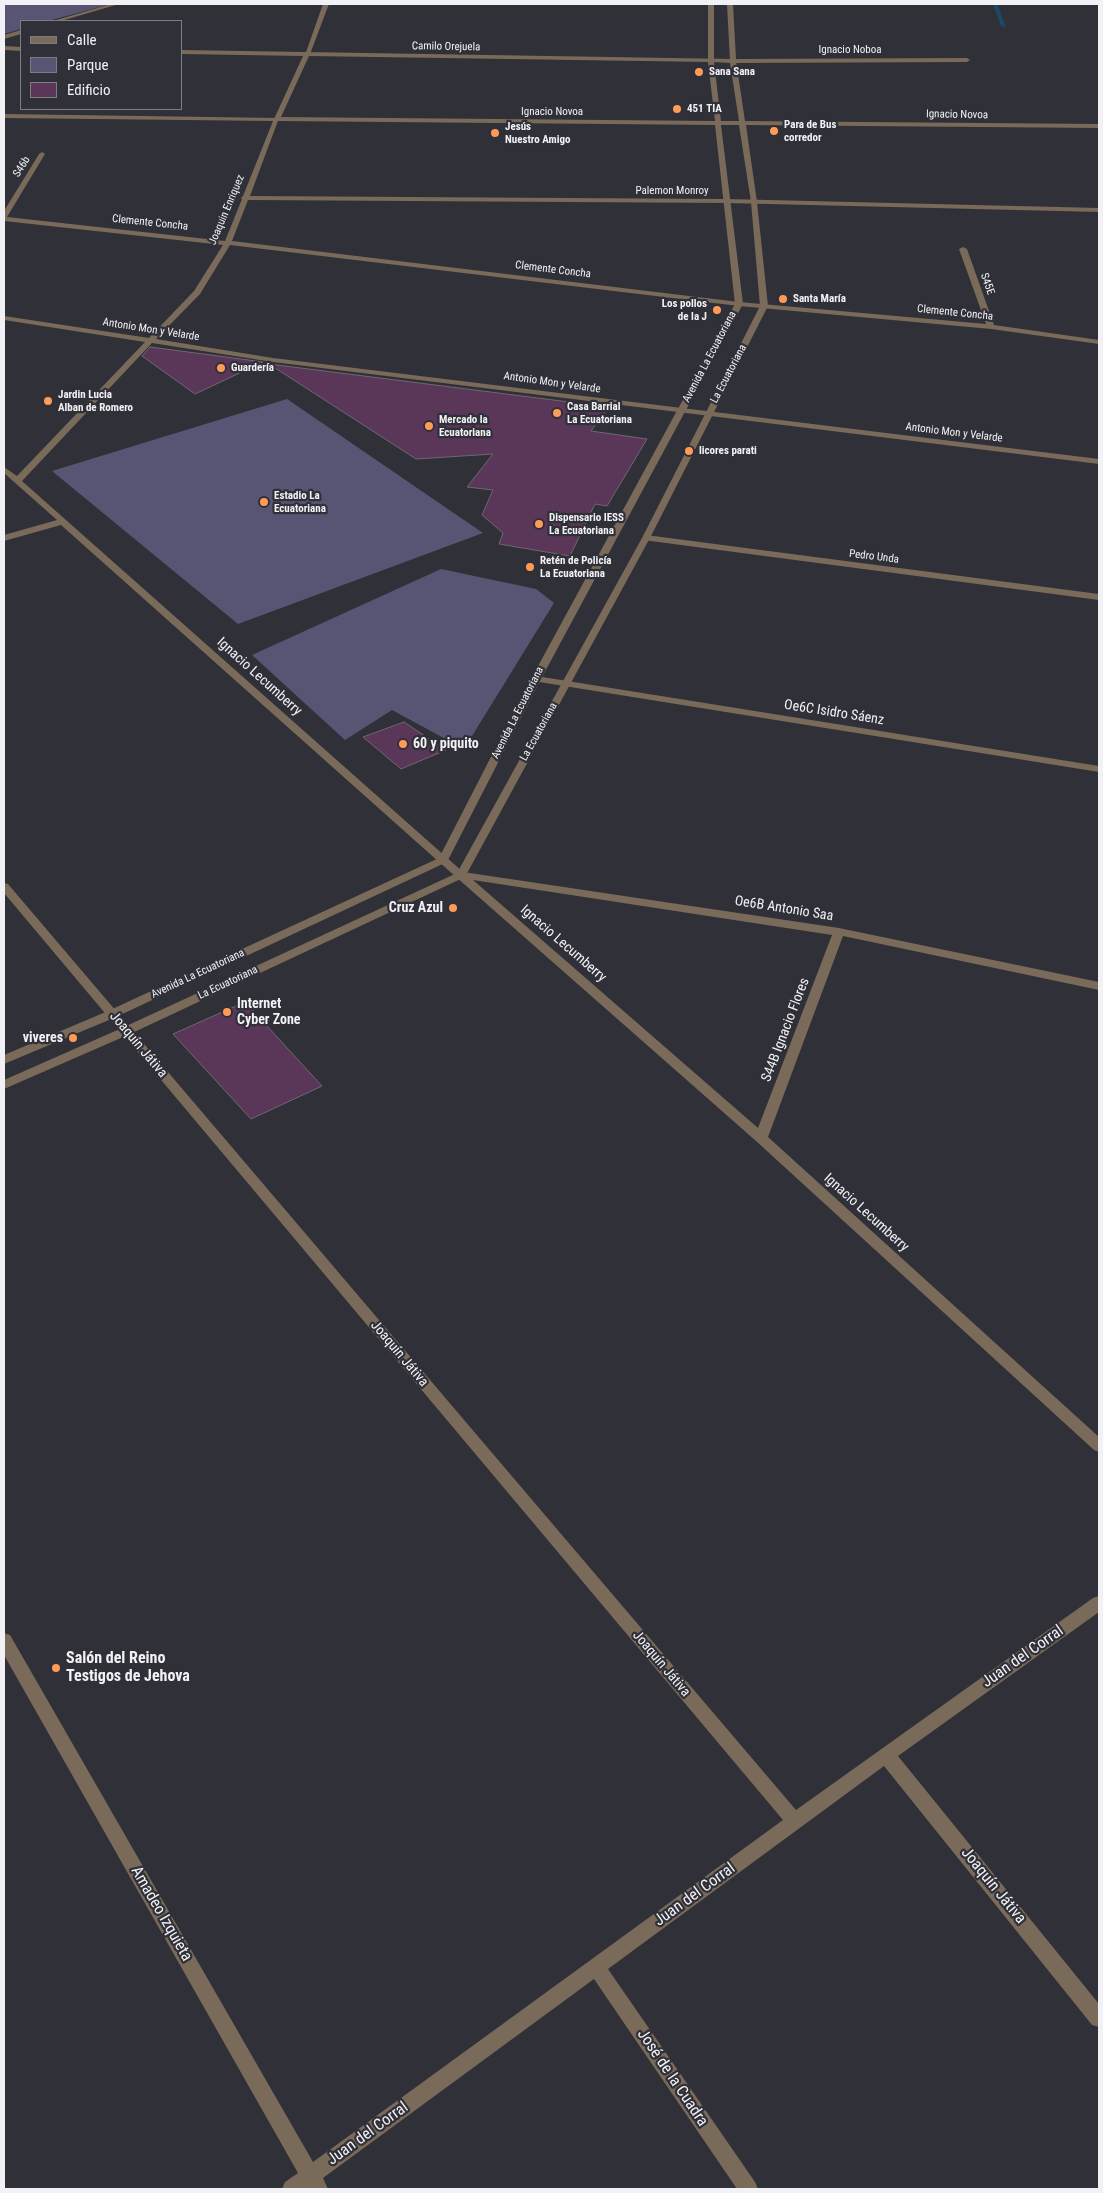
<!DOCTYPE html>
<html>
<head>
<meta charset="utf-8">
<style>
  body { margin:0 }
  #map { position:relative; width:1103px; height:2193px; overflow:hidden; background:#303038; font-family:"Roboto Condensed",sans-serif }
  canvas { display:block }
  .frame { position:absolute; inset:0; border:5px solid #f1f1f6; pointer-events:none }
  .legend { position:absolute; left:20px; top:20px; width:162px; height:90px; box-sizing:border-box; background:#303038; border:1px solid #7d7d84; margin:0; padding:6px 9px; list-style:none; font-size:15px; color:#f1f1f6 }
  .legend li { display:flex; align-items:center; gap:10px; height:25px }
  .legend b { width:25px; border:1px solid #7d7d84 }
</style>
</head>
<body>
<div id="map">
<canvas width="1103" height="2193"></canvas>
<div class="frame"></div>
<ul class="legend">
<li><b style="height:6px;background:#796a59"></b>Calle</li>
<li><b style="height:14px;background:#585574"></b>Parque</li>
<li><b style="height:14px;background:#5a3659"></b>Edificio</li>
</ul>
</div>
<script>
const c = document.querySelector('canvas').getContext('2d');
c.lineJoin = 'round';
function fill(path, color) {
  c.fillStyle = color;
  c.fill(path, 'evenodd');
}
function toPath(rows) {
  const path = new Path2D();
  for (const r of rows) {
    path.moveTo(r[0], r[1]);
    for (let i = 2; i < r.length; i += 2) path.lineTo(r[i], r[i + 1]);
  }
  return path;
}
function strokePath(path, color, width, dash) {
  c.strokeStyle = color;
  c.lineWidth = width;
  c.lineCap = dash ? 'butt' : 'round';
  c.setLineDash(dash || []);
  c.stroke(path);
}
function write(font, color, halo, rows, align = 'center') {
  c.font = font + ' "Roboto Condensed",sans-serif';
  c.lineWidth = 4.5;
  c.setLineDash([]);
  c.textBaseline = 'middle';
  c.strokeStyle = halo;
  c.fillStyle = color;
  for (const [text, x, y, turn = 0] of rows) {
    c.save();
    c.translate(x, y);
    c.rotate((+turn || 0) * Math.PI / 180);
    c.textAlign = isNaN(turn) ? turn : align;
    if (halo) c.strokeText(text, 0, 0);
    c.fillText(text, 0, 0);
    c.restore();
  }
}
fill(toPath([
  [4,4,111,4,48,21,21,21,21,29,4,34],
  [287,399,483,533,238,624,52,471],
  [441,569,536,589,554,603,464,749,392,710,345,740,252,655]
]), '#585574');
fill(toPath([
  [993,4,997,4,1006,27,1001,26,993,4]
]), '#184b68');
const building = toPath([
  [150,347,241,359,263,362,195,394,142,356,150,347],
  [269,364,609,407,591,431,647,439,607,506,595,504,570,556,499,544,503,533,482,515,493,490,467,487,493,454,416,459,269,364],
  [404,722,446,750,401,769,363,737,404,722],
  [245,1002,322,1086,251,1119,173,1034,245,1002]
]);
fill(building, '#5a3659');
strokePath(building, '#6f686f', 1);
fill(toPath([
  [111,4,119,4,61,21,53,21,111,4],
  [323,4,329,4,310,54,305,55,323,4],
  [708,4,714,4,714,61,711,63,708,61,708,4],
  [727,4,733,4,736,59,967,58,970,60,967,62,733,63,730,61,727,4],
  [21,30,21,34,4,39,4,35,21,30],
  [4,114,279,118,250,196,727,199,1099,208,1099,212,727,203,248,200,232,241,739,302,986,324,959,249,963,247,967,249,994,325,1099,340,1099,344,991,329,739,306,230,245,200,294,156,339,273,358,1099,459,1099,464,273,362,152,343,22,481,463,872,839,928,1099,982,1099,990,843,936,768,1137,1099,1437,1099,1452,1094,1450,756,1141,439,862,61,525,4,541,4,535,57,520,4,473,4,467,17,476,145,342,4,320,4,316,149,338,194,291,223,245,4,221,4,211,39,154,42,152,45,154,7,217,225,241,242,199,241,198,243,196,273,121,4,118,4,114],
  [473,880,832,935,758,1128,473,880],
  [646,535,1099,594,1099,600,643,540,643,536,646,535],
  [536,676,1099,766,1099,772,533,681,533,677,536,676],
  [4,883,8,884,796,1810,1093,1598,1099,1596,1099,1612,898,1756,1099,2004,1099,2027,1092,2025,884,1766,608,1969,755,2182,758,2189,737,2189,594,1979,323,2178,328,2189,282,2189,285,2182,298,2173,4,1655,4,1633,10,1635,313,2162,783,1820,4,893,4,883]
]), '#796a59');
fill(toPath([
  [4,46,21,47,21,51,4,50,4,46],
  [181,50,733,59,736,61,745,121,1099,124,1099,128,746,125,757,202,768,306,650,538,465,877,130,1034,4,1089,4,1080,122,1028,457,873,642,538,760,306,751,202,739,125,721,125,743,304,541,679,447,862,116,1017,4,1064,4,1055,108,1011,439,858,531,679,735,304,715,125,277,121,274,119,303,56,181,54,181,50],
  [309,56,708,62,715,121,281,117,309,56],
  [714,62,730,63,739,121,721,121,714,62]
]), '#796a59');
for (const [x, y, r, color] of [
  [699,72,5,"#fe9c57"],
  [677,109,5,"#fe9c57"],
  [774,131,5,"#fe9c57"],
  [495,133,5,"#fe9c57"],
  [783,299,5,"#fe9c57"],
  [717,310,5,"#fe9c57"],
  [221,368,5,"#fe9c57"],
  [48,401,5,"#fe9c57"],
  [557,413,5,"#fe9c57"],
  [429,426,5,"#fe9c57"],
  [689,451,5,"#fe9c57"],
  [264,502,5,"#fe9c57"],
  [539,524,5,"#fe9c57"],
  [530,567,5,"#fe9c57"],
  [403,744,5,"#fe9c57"],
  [453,908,5,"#fe9c57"],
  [227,1012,5,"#fe9c57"],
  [73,1038,5,"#fe9c57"],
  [56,1668,5,"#fe9c57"]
]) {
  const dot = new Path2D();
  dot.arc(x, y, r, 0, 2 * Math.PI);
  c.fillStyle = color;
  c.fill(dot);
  strokePath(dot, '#303038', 2);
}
write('11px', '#f1f1f6', '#303038', [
  ["Camilo Orejuela",446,47,1],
  ["Ignacio Noboa",850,50],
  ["Ignacio Novoa",552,112],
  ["Ignacio Novoa",957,115,1],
  ["S46b",22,167,-58],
  ["Palemon Monroy",672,191],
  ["Joaquin Enriquez",227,210,-67],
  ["Clemente Concha",150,223,6],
  ["Clemente Concha",553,270,7],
  ["S45E",987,284,70],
  ["Clemente Concha",955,313,6],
  ["Antonio Mon y Velarde",151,330,9],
  ["Avenida La Ecuatoriana",710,357,-62],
  ["La Ecuatoriana",729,374,-62],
  ["Antonio Mon y Velarde",552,383,8],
  ["Antonio Mon y Velarde",954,433,7],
  ["Pedro Unda",874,557,7],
  ["Avenida La Ecuatoriana",518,713,-63],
  ["La Ecuatoriana",539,732,-61],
  ["Avenida La Ecuatoriana",198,974,-25],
  ["La Ecuatoriana",228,983,-25]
]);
write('bold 11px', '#f1f1f6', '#303038', [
  ["Sana Sana",709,72],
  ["451 TIA",687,109],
  ["Para de Bus",784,125],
  ["corredor",784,138],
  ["Jesús",505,127],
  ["Nuestro Amigo",505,140],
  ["Santa María",793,299],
  ["Los pollos",707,304,"right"],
  ["de la J",707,317,"right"],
  ["Guardería",231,368],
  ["Jardin Lucia",58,395],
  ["Alban de Romero",58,408],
  ["Casa Barrial",567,407],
  ["La Ecuatoriana",567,420],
  ["Mercado la",439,420],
  ["Ecuatoriana",439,433],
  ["licores parati",699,451],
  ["Estadio La",274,496],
  ["Ecuatoriana",274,509],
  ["Dispensario IESS",549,518],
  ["La Ecuatoriana",549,531],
  ["Retén de Policía",540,561],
  ["La Ecuatoriana",540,574]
], 'left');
write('14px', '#f1f1f6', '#303038', [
  ["Ignacio Lecumberry",259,677,42],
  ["Oe6C Isidro Sáenz",834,713,9],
  ["Oe6B Antonio Saa",784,909,9],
  ["Ignacio Lecumberry",563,944,41],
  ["S44B Ignacio Flores",786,1030,-69],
  ["Joaquín Játiva",138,1045,50],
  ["Ignacio Lecumberry",866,1213,42],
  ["Joaquín Játiva",399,1354,50],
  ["Joaquín Játiva",661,1664,50]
]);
write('bold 14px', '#f1f1f6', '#303038', [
  ["60 y piquito",413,744],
  ["Cruz Azul",443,908,"right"],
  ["Internet",237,1004],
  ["Cyber Zone",237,1020],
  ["viveres",63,1038,"right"]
], 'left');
write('16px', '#f1f1f6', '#303038', [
  ["Juan del Corral",1023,1657,-35],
  ["Joaquín Játiva",993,1886,51],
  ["Juan del Corral",695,1895,-36],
  ["Amadeo Izquieta",161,1914,60],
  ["José de la Cuadra",672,2078,56],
  ["Juan del Corral",368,2134,-36]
]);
write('bold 16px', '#f1f1f6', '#303038', [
  ["Salón del Reino",66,1659],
  ["Testigos de Jehova",66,1677]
], 'left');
</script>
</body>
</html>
